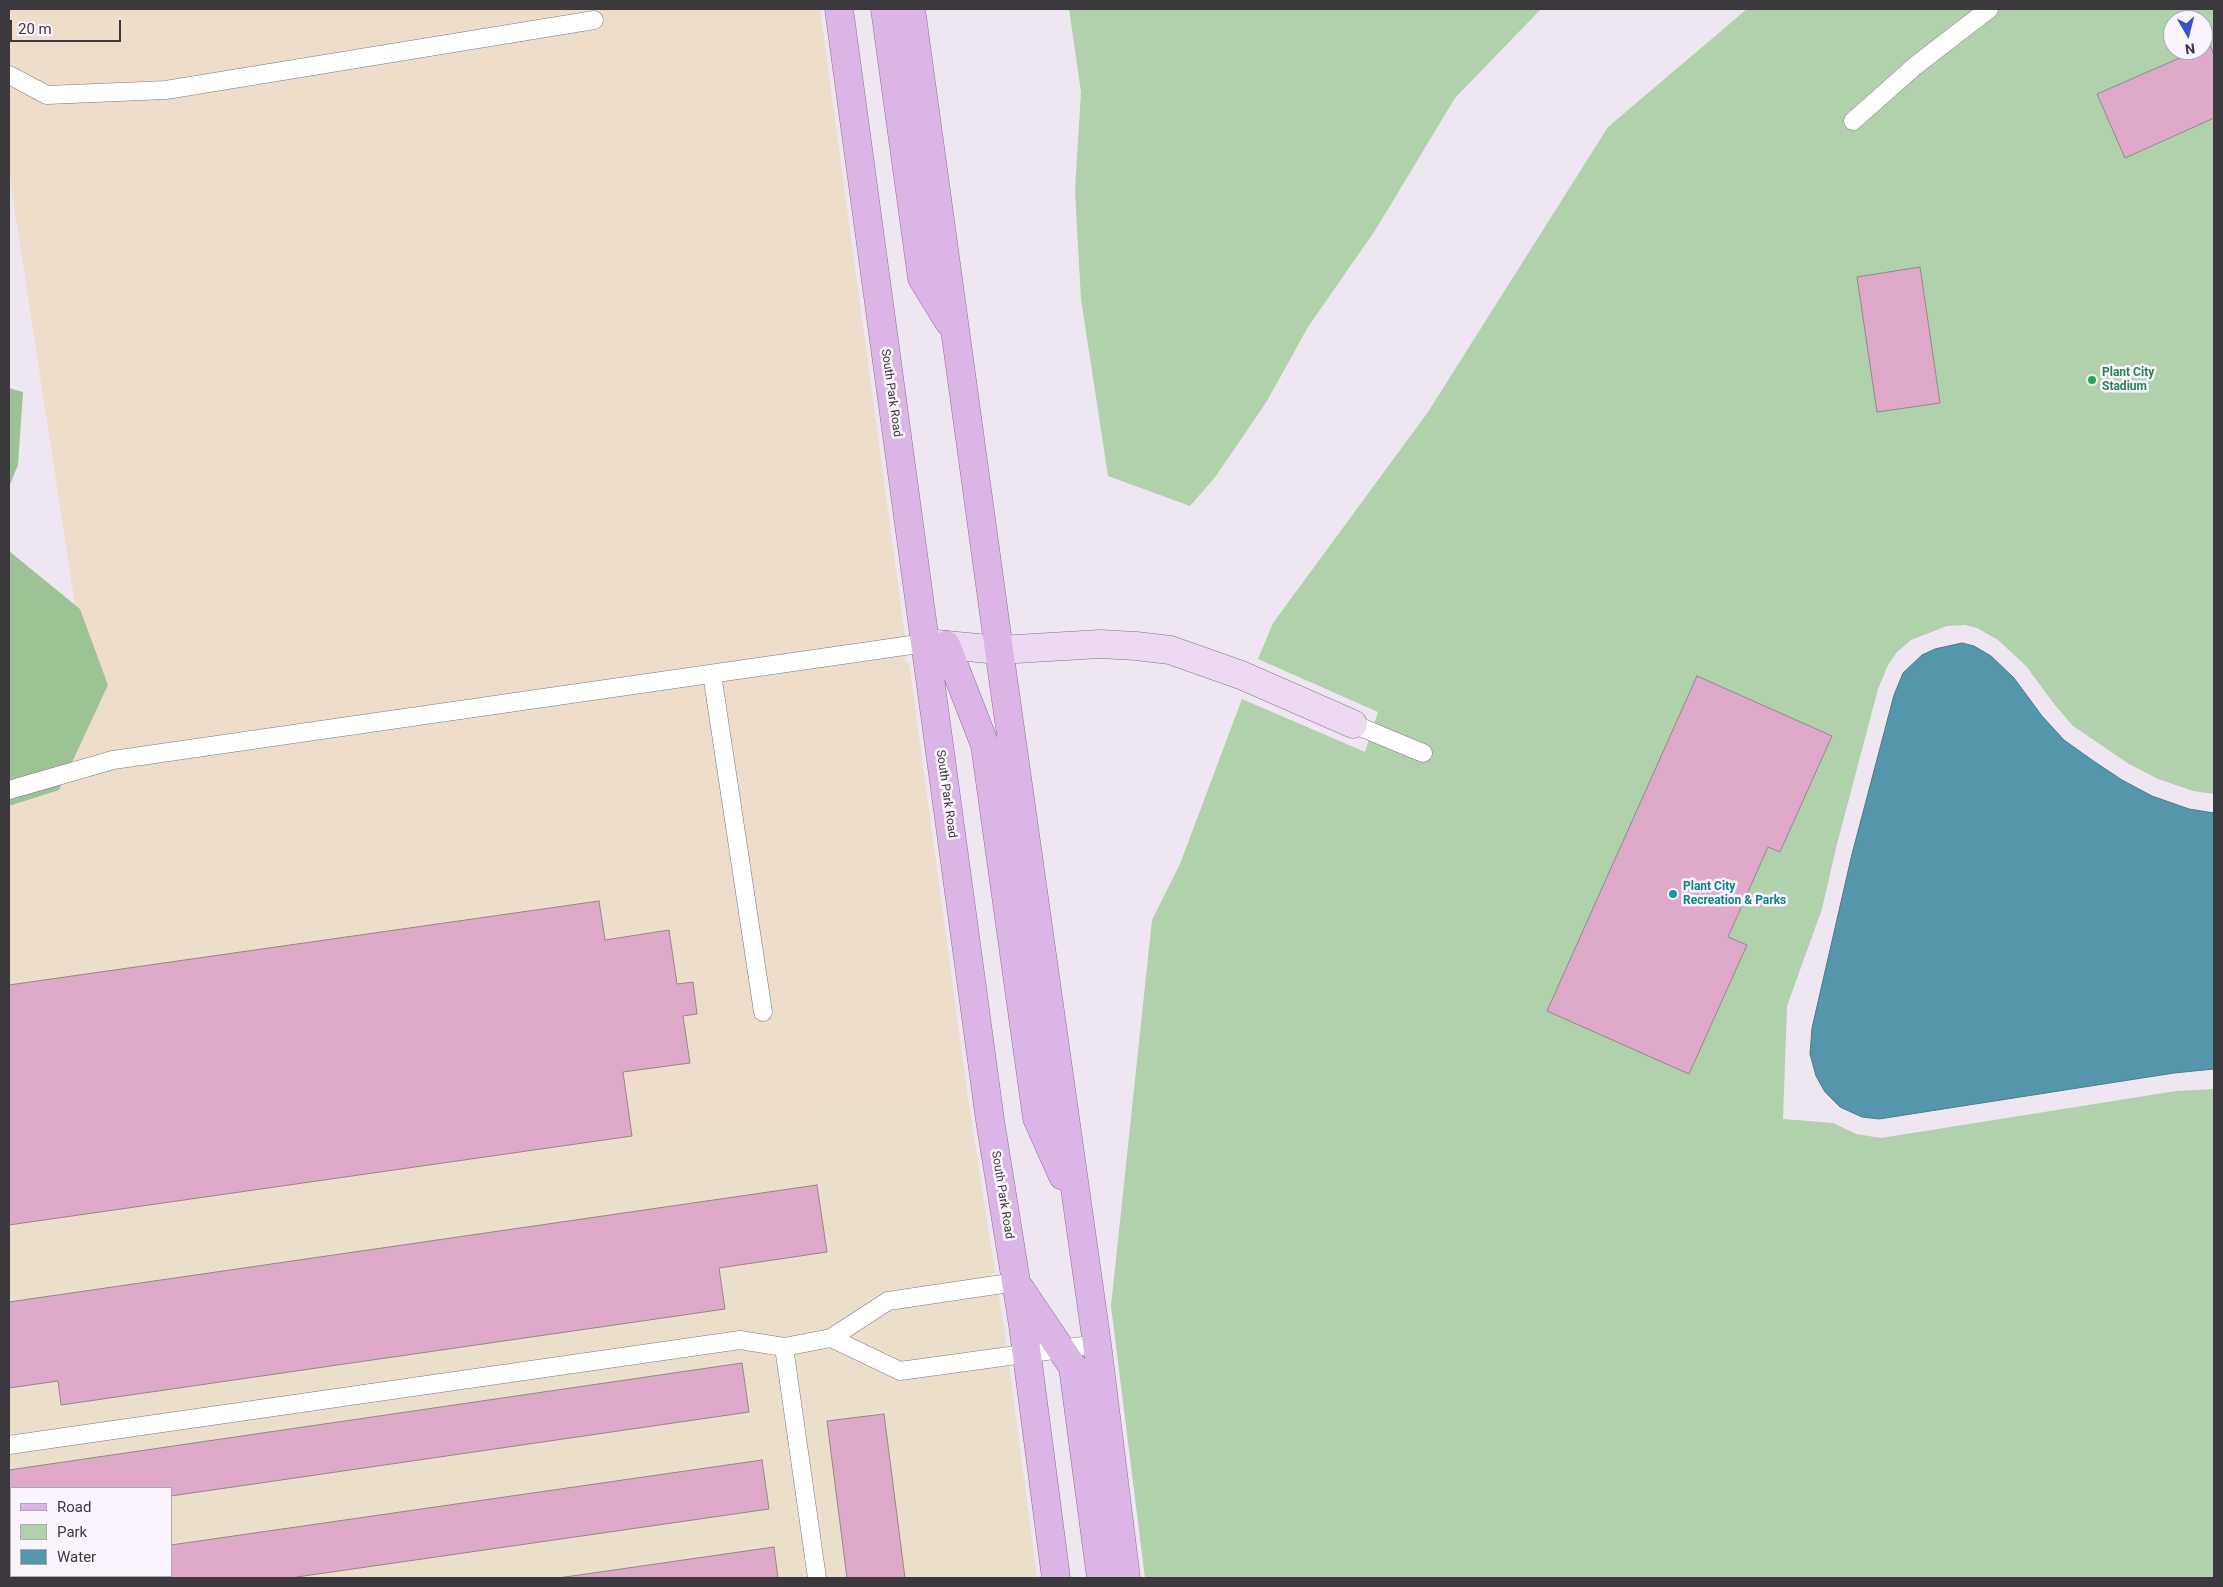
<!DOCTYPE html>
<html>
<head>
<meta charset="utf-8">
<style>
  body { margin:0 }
  #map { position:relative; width:2223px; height:1587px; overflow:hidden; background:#eee7f1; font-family:Roboto,sans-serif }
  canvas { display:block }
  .frame { position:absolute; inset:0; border:10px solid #3b393d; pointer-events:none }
  .legend { position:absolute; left:10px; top:1487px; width:162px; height:90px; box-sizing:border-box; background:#fbf4fe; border:1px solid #aea9b1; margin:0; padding:6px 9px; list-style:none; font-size:15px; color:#3b393d }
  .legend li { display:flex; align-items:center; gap:10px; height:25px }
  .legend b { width:25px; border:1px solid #aea9b1 }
  .north { position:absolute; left:2163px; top:10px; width:50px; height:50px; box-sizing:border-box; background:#fbf4fe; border:1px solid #aea9b1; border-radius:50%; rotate:172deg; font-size:14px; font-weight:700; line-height:20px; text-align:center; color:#3b393d }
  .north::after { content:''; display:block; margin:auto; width:18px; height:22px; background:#3a51c3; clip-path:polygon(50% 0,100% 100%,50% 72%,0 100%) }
  .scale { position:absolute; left:10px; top:20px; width:111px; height:22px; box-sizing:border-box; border:2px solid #3b393d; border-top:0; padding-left:6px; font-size:15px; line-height:18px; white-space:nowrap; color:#3b393d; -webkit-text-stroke:4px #fbf4fe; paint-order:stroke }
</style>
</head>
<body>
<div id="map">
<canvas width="2223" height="1587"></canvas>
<div class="frame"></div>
<ul class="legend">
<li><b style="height:6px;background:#dab5e5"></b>Road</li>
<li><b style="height:14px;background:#b0d1ab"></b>Park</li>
<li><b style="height:14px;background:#5596ac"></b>Water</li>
</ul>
<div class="north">N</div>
<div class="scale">20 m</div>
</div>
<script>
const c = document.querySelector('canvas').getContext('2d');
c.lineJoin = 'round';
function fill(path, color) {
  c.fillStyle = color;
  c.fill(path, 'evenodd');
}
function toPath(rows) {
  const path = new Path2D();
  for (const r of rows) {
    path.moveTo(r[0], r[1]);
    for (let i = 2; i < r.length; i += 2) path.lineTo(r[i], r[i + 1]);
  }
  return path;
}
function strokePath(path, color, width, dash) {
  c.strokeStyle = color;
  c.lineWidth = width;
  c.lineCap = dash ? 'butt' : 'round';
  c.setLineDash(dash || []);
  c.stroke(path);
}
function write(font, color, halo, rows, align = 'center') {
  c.font = font + ' Roboto,sans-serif';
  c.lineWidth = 5;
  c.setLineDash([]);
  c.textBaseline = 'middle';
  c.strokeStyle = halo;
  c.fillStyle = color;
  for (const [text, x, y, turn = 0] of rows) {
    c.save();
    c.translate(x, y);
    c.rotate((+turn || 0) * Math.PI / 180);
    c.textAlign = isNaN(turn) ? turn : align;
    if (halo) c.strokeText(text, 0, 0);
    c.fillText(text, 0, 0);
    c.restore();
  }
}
fill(toPath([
  [968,1098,995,1272,989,1277,998,1291,1004,1327,1037,1578,9,1578,9,1216],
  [11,1488,171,1488,171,1576,11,1576]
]), '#ebdeca');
fill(toPath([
  [9,9,820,9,906,644,905,662,909,663,968,1098,9,1216,9,806,59,789,108,685,80,609,75,605,9,172]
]), '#eeddcb');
fill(toPath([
  [1069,9,1541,9,1455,98,1376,229,1308,327,1267,401,1216,476,1190,506,1108,476,1081,299,1075,191,1081,92],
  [1747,9,2214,9,2214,794,2193,791,2158,779,2129,764,2073,726,2054,704,2026,666,1998,640,1977,628,1965,625,1947,626,1911,640,1897,652,1888,665,1878,689,1836,848,1822,909,1787,1006,1783,1119,1833,1123,1856,1134,1881,1138,2176,1091,2214,1089,2214,1578,1145,1578,1111,1306,1152,920,1180,864,1242,699,1365,752,1378,712,1258,659,1273,623,1428,412,1608,127],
  [2173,20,2203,20,2203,50,2173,50]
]), '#b0d1ab');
fill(toPath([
  [9,388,23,392,18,465,9,487],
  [9,551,80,609,108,685,59,790,9,806]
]), '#9cc296');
const water = toPath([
  [1962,643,1974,646,1991,656,2014,678,2042,716,2064,740,2092,760,2122,780,2152,796,2189,809,2214,813,2214,1069,2174,1073,1879,1119,1862,1117,1840,1107,1825,1092,1816,1076,1810,1054,1812,1028,1852,854,1894,695,1903,673,1922,655,1935,649,1962,643]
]);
fill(water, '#5596ac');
strokePath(water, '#4d7a8b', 1);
const building = toPath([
  [2210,45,2214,55,2214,118,2125,158,2097,94,2198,50,2203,50,2203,48,2210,45],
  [1920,267,1940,403,1877,412,1857,277,1920,267],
  [1697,676,1832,736,1780,852,1768,847,1728,937,1747,945,1689,1074,1547,1011,1697,676],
  [599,901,605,940,669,930,677,984,693,982,697,1014,683,1016,690,1063,623,1072,632,1136,9,1225,9,985,599,901],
  [817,1185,827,1252,719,1268,725,1309,61,1405,58,1381,9,1388,9,1302,817,1185],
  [742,1363,749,1412,171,1496,171,1488,11,1488,11,1519,9,1520,9,1470,742,1363],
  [884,1414,905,1578,847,1578,827,1421,884,1414],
  [762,1460,769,1509,290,1578,9,1578,9,1569,11,1569,11,1576,171,1576,171,1545,762,1460],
  [774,1547,778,1578,558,1578,774,1547]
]);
fill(building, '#dfaac9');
strokePath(building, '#93888e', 1);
const lane = toPath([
  [9,75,47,95,166,90,594,20],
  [1853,121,1915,66,1989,9],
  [712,674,763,1012],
  [1353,724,1423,753],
  [9,790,113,760,925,643],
  [831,1338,900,1371,1097,1344],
  [784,1347,817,1578],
  [9,1445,740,1340,784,1347,831,1338,888,1301,1016,1282]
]);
const secondary = toPath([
  [925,643,999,650,1100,644,1136,646,1170,650,1241,675,1353,724]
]);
const primary = toPath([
  [839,9,990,1120,1023,1325,1056,1578],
  [885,9,922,278,949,322],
  [911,9,999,650,1097,1344,1126,1578],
  [946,645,985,745,1037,1118,1063,1176],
  [1021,1290,1073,1367,1101,1578]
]);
strokePath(lane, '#7e7780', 19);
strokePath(secondary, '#7e7780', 29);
strokePath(primary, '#93699e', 29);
strokePath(lane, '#fff', 18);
strokePath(secondary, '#eddaf2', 28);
strokePath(primary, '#dab5e5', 28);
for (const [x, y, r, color] of [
  [2092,380,5,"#2e9e5b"],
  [1673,894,5,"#0f9aa8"]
]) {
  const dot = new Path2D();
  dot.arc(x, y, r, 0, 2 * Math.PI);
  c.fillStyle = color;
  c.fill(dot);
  strokePath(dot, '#fbf4fe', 2);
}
write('bold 12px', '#27864d', '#fbf4fe', [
  ["Plant City",2102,373],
  ["Stadium",2102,387]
], 'left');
write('12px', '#3b393d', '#fbf4fe', [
  ["South Park Road",891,393,82],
  ["South Park Road",946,794,82],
  ["South Park Road",1002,1195,81]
]);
write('bold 12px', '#0d838f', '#fbf4fe', [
  ["Plant City",1683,887],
  ["Recreation & Parks",1683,901]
], 'left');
</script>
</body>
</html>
